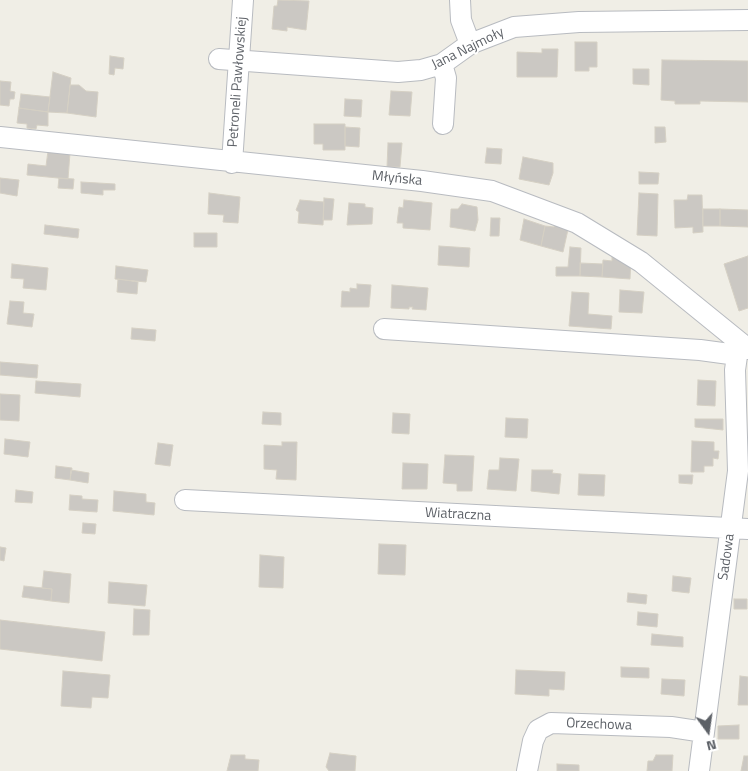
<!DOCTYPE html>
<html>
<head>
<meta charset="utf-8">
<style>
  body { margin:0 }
  #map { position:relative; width:748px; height:771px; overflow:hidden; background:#f0eee6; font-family:"Titillium Web",sans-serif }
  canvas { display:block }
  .north { position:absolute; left:683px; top:706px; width:50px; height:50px; -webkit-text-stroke:4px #fff; paint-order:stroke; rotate:166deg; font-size:14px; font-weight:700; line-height:20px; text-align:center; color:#5d6167 }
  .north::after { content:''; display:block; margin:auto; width:18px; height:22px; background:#5d6167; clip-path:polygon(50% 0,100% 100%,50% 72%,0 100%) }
</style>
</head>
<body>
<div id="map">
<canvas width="748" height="771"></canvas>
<div class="north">N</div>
</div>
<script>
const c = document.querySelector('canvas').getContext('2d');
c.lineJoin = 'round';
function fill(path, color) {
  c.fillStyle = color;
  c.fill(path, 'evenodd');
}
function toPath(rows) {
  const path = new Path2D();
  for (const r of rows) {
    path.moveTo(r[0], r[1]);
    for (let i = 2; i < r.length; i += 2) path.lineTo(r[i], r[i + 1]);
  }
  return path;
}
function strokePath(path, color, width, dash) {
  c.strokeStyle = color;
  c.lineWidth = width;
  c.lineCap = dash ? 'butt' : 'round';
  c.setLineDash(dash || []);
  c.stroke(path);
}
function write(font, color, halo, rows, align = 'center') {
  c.font = font + ' "Titillium Web",sans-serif';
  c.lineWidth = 4;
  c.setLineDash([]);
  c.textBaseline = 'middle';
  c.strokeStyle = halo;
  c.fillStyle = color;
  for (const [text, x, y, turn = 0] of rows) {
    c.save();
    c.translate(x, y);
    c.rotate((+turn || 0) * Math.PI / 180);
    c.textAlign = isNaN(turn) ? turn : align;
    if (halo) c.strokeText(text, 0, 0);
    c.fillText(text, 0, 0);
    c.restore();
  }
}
const building = toPath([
  [278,0,309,1,306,30,287,27,287,31,272,29,274,6,277,6,278,0],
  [575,42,597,42,597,67,589,67,589,71,575,71,575,42],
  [542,49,558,49,557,77,517,77,517,52,542,53,542,49],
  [110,56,124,58,123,69,115,68,114,75,109,74,110,56],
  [662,60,748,61,748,102,700,101,700,104,675,104,675,101,661,100,662,60],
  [633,69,649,69,649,85,633,84,633,69],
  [53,72,71,78,67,113,48,112,53,72],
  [0,81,11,82,10,91,15,92,14,99,10,99,9,106,0,105,0,81],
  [70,85,79,85,86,91,98,92,96,117,67,113,70,85],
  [391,91,412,92,410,116,389,115,391,91],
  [21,94,50,97,48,112,19,108,21,94],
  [345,99,362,100,361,117,344,116,345,99],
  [19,108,48,112,48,126,37,125,36,129,27,128,27,124,17,123,19,108],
  [314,124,345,124,345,150,323,150,323,144,314,144,314,124],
  [345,127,360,128,359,147,345,146,345,127],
  [655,127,665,127,666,142,655,143,655,127],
  [388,143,402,143,400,167,387,167,388,143],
  [487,148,502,149,501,164,485,163,487,148],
  [48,151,70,153,68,179,27,175,28,164,46,166,48,151],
  [523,157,553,163,553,173,549,185,519,179,523,157],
  [639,172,659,173,658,184,639,184,639,172],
  [0,178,19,180,17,196,0,193,0,178],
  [59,178,74,179,73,189,58,188,59,178],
  [81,182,115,184,115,190,103,190,103,195,81,193,81,182],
  [209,193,240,197,238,223,223,222,224,215,208,214,209,193],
  [639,193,658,194,657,236,637,235,639,193],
  [688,195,702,195,703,232,693,233,693,227,675,228,674,200,687,200,688,195],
  [324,198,334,199,332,220,323,220,324,198],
  [300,200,324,202,323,225,298,223,299,212,296,210,300,200],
  [404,200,432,203,430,230,403,228,403,223,397,223,399,207,403,208,404,200],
  [349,203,365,204,365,207,373,208,372,224,347,225,349,203],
  [462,204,477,207,478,220,475,231,450,227,451,209,458,209,462,204],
  [703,209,720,209,720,226,703,226,703,209],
  [720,209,748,210,748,227,720,226,720,209],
  [491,218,500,218,499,236,490,236,491,218],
  [524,219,545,226,541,246,520,240,524,219],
  [556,222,569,225,563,252,541,246,545,226,554,227,556,222],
  [45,225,79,229,78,238,44,234,45,225],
  [194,233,217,233,217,247,194,247,194,233],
  [439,246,470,248,469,267,438,265,439,246],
  [570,247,581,248,580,276,556,276,556,267,568,267,570,247],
  [748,256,748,308,739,311,724,264,748,256],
  [612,257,631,261,630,279,602,277,603,260,612,261,612,257],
  [580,263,603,264,602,277,580,276,580,263],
  [12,264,48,268,46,290,23,288,24,279,11,278,12,264],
  [116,266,148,270,146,282,115,279,116,266],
  [118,279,138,282,137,294,117,292,118,279],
  [357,284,371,285,369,307,341,307,342,291,350,292,350,288,357,289,357,284],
  [392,285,428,288,426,310,412,309,413,307,409,307,409,309,391,308,392,285],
  [620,290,644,292,642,313,619,312,620,290],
  [572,292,589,293,588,314,612,316,611,329,569,326,572,292],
  [10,301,24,302,23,313,34,314,32,327,7,324,10,301],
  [132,328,156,330,155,341,131,339,132,328],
  [0,362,38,365,37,378,0,375,0,362],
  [698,380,716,381,715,406,697,405,698,380],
  [36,381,81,384,80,397,35,393,36,381],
  [0,394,20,395,19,421,0,420,0,394],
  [263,412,281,413,281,425,262,424,263,412],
  [393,413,410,414,409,434,392,433,393,413],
  [506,418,528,419,527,438,505,437,506,418],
  [695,419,723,419,723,430,695,427,695,419],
  [5,439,30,442,28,457,4,454,5,439],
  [692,441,714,442,714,451,719,451,718,459,713,458,713,466,704,466,704,472,691,472,692,441],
  [282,442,297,442,296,480,276,479,277,470,264,469,264,445,282,446,282,442],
  [158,443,173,445,170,466,155,464,158,443],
  [445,455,474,456,472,491,457,491,457,484,443,483,445,455],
  [500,458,519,459,516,491,487,489,489,470,499,470,500,458],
  [403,463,428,464,427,489,402,489,403,463],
  [56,466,72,468,70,480,55,478,56,466],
  [71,470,89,473,88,483,70,480,71,470],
  [532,470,553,470,552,473,561,474,559,494,531,491,532,470],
  [579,474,605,475,604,496,578,495,579,474],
  [679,475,693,475,692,484,679,483,679,475],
  [16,490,33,492,32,503,15,502,16,490],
  [114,491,146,494,146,502,155,503,154,515,113,511,114,491],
  [70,495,82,496,82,499,98,500,97,512,69,510,70,495],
  [83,523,96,524,95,534,82,533,83,523],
  [379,544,406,545,405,575,378,574,379,544],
  [0,547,6,548,4,561,0,560,0,547],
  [260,555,284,557,283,588,259,587,260,555],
  [44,571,71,574,69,603,51,601,52,589,42,588,44,571],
  [673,576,691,578,689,593,672,591,673,576],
  [109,582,147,585,145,606,108,603,109,582],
  [24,586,52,589,51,601,22,597,24,586],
  [628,593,647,595,646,604,627,602,628,593],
  [734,599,747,599,747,609,734,609,734,599],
  [134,609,150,610,149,635,133,635,134,609],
  [638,612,658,614,657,627,637,625,638,612],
  [0,620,105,632,102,661,0,649,0,620],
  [652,634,683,637,683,647,651,645,652,634],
  [621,667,649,668,649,678,621,677,621,667],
  [516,670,565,672,564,690,549,689,549,696,515,694,516,670],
  [63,671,110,675,108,698,92,697,91,708,61,706,63,671],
  [740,676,748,677,748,705,738,705,740,676],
  [662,679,685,680,684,696,661,694,662,679],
  [739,725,739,739,718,739,718,726,739,725],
  [330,753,356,756,355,771,329,771,326,767,330,753],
  [231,755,245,755,245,759,259,760,258,771,227,771,231,755],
  [656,755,673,755,672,771,647,771,648,761,653,761,656,755],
  [744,756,748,756,748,771,741,771,744,756],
  [557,764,579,765,579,771,557,771,557,764]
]);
fill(building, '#cbc8c3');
strokePath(building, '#d5d0c4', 1);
const minor = toPath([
  [460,0,461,20,470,44],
  [219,59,398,72,421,70,442,64,470,44,514,27,579,22,748,20],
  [442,64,446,78,443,124],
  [0,137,422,181,492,191,577,223,641,262,748,349],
  [232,163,243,0],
  [384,329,700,350,737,355],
  [185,500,748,529],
  [527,771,533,741,538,730,551,723,671,727,704,732],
  [699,771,738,471,735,370,739,342]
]);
strokePath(minor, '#b8bbc0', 22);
strokePath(minor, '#fff', 20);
write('14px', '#5d6167', '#fff', [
  ["Jana Najmoły",468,49,-26],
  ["Petroneli Pawłowskiej",238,82,-86],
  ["Młyńska",397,179,6],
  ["Wiatraczna",458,515,3],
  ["Sadowa",727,557,-82],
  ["Orzechowa",599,725,2]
]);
</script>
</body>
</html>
